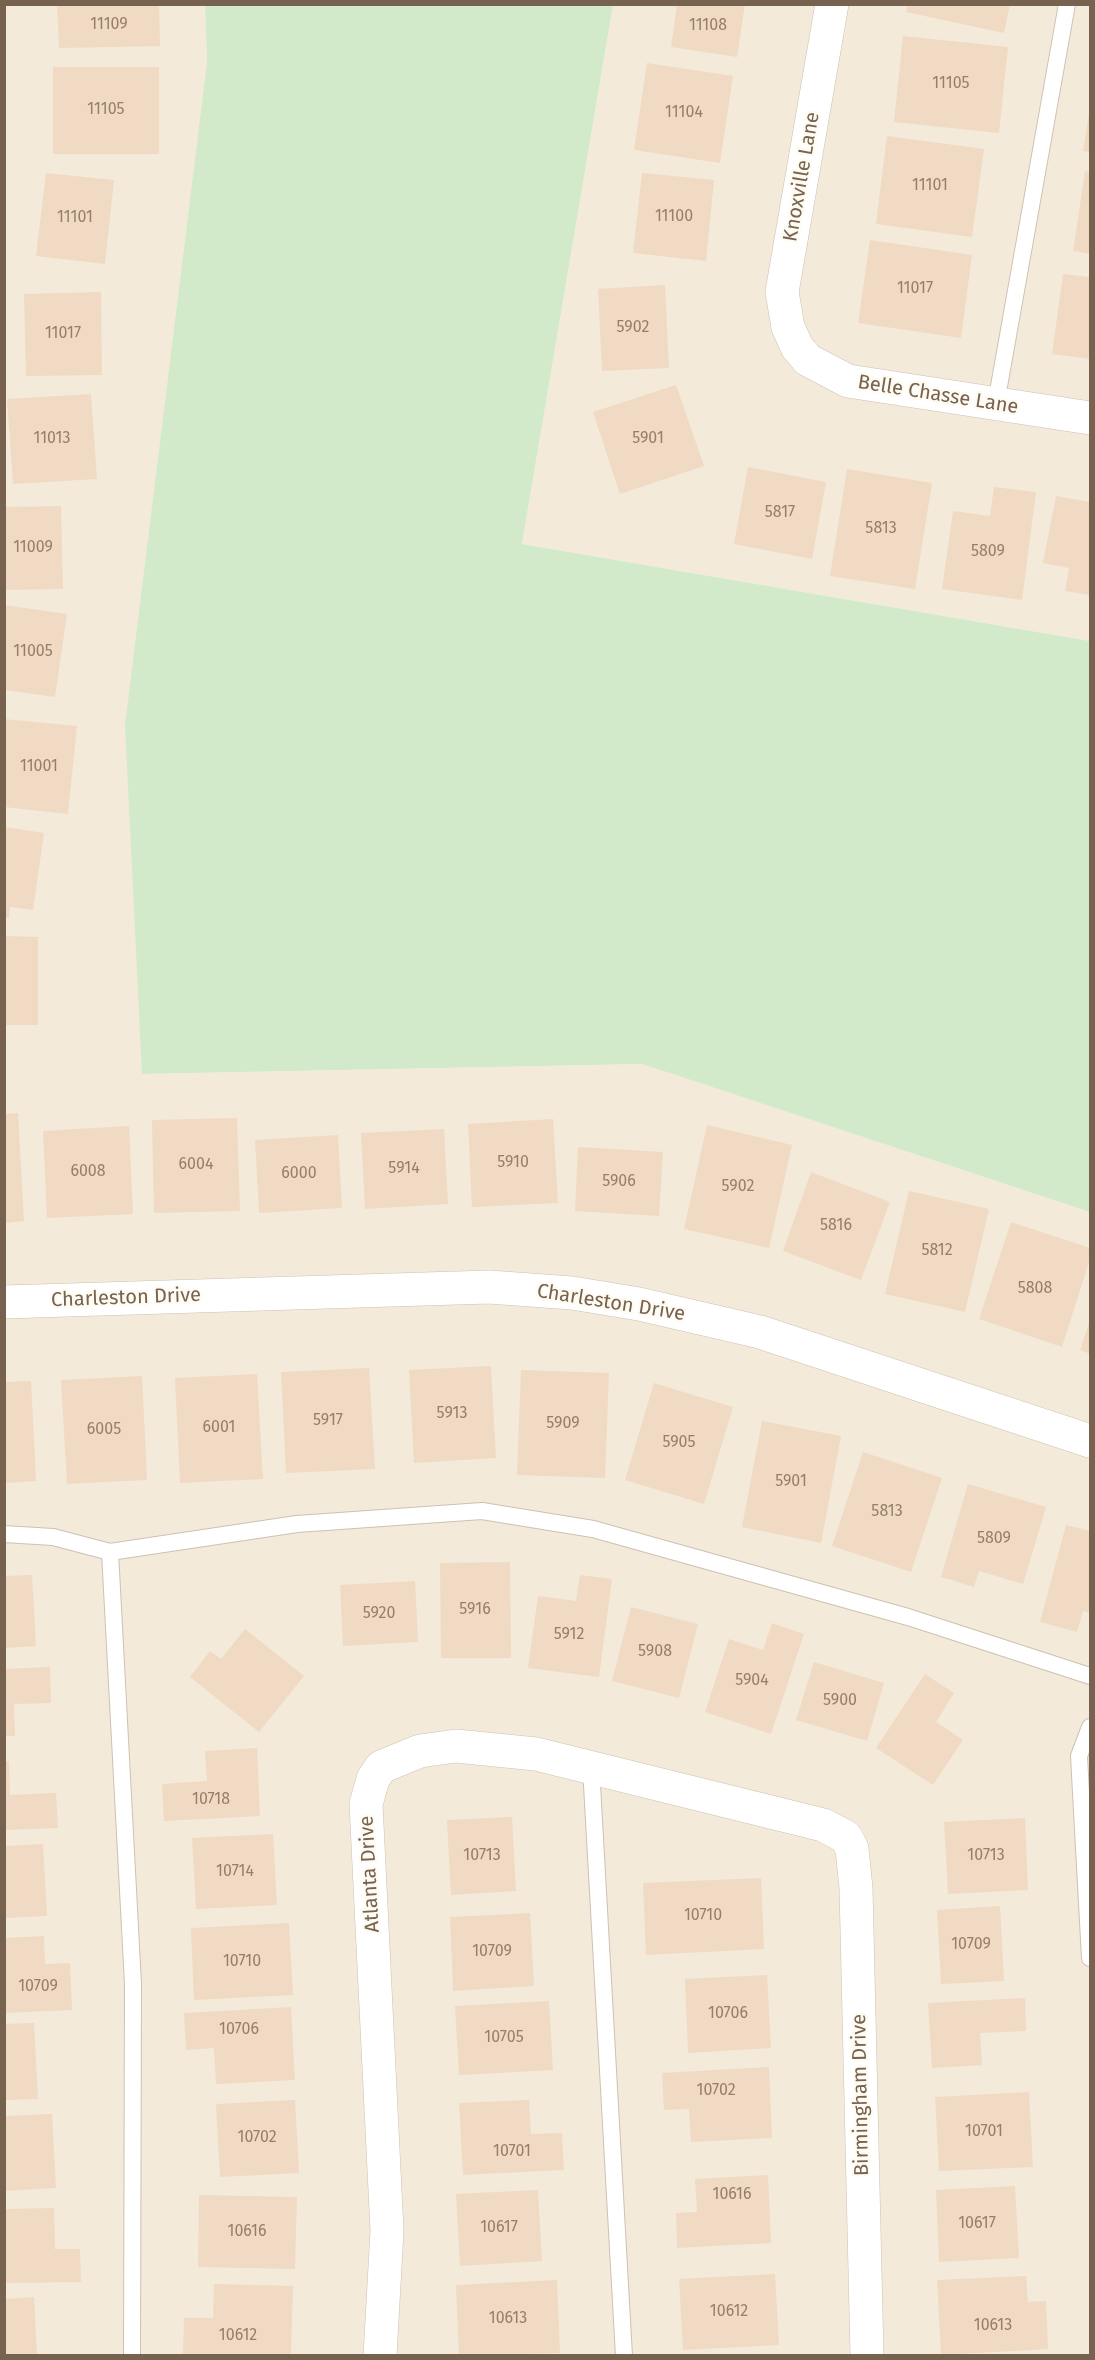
<!DOCTYPE html>
<html>
<head>
<meta charset="utf-8">
<style>
  body { margin:0 }
  #map { position:relative; width:1095px; height:2360px; overflow:hidden; background:#fcf7eb; font-family:"Fira Sans",sans-serif }
  canvas { display:block }
  .frame { position:absolute; inset:0; border:6px solid #77614f; pointer-events:none }
</style>
</head>
<body>
<div id="map">
<canvas width="1095" height="2360"></canvas>
<div class="frame"></div>
</div>
<script>
const c = document.querySelector('canvas').getContext('2d');
c.lineJoin = 'round';
function fill(path, color) {
  c.fillStyle = color;
  c.fill(path, 'evenodd');
}
function toPath(rows) {
  const path = new Path2D();
  for (const r of rows) {
    path.moveTo(r[0], r[1]);
    for (let i = 2; i < r.length; i += 2) path.lineTo(r[i], r[i + 1]);
  }
  return path;
}
function strokePath(path, color, width, dash) {
  c.strokeStyle = color;
  c.lineWidth = width;
  c.lineCap = dash ? 'butt' : 'round';
  c.setLineDash(dash || []);
  c.stroke(path);
}
function write(font, color, halo, rows, align = 'center') {
  c.font = font + ' "Fira Sans",sans-serif';
  c.lineWidth = 5;
  c.setLineDash([]);
  c.textBaseline = 'middle';
  c.strokeStyle = halo;
  c.fillStyle = color;
  for (const [text, x, y, turn = 0] of rows) {
    c.save();
    c.translate(x, y);
    c.rotate((+turn || 0) * Math.PI / 180);
    c.textAlign = isNaN(turn) ? turn : align;
    if (halo) c.strokeText(text, 0, 0);
    c.fillText(text, 0, 0);
    c.restore();
  }
}
fill(toPath([
  [5,5,205,5,207,63,142,1074,642,1064,1090,1212,1090,2355,5,2356],
  [613,5,1090,5,1090,641,522,544]
]), '#f3eada');
fill(toPath([
  [205,5,613,5,522,544,1090,641,1090,1212,642,1064,142,1074,125,725,207,63]
]), '#d3eaca');
fill(toPath([
  [57,4,159,4,160,46,59,48],
  [677,4,745,4,737,57,671,47],
  [908,4,1010,4,1004,33,906,12],
  [903,36,1008,47,999,133,894,122],
  [647,63,733,76,720,163,634,150],
  [53,67,159,67,159,154,53,154],
  [1089,114,1090,114,1090,152,1083,151],
  [887,136,984,149,972,237,876,224],
  [1085,171,1090,172,1090,254,1073,251],
  [46,173,114,180,105,264,36,256],
  [642,173,714,180,706,261,633,253],
  [870,240,972,255,961,338,858,323],
  [1063,274,1090,277,1090,359,1052,354],
  [665,285,669,368,602,371,598,289],
  [101,292,102,375,26,376,24,294],
  [676,385,704,466,620,494,593,412],
  [91,394,97,479,13,484,7,399],
  [748,467,826,482,812,559,734,544],
  [847,469,932,483,915,589,830,576],
  [994,487,1036,492,1022,600,942,589,953,511,990,516],
  [1056,496,1090,502,1090,595,1065,591,1069,568,1043,563],
  [61,506,63,589,4,590,4,507],
  [4,605,67,614,55,697,4,690],
  [4,719,77,726,68,814,4,807],
  [4,827,44,833,33,910,10,907,9,918,4,917],
  [4,936,38,937,38,1025,4,1025],
  [18,1113,24,1221,4,1223,4,1114],
  [237,1118,240,1211,154,1213,152,1120],
  [553,1119,558,1203,472,1207,468,1124],
  [707,1125,792,1145,769,1248,684,1229],
  [129,1126,133,1214,47,1218,43,1131],
  [444,1129,448,1204,365,1209,361,1133],
  [338,1135,342,1208,259,1213,255,1140],
  [578,1147,663,1152,659,1216,575,1211],
  [811,1172,890,1202,861,1280,783,1251],
  [909,1191,989,1209,965,1312,885,1294],
  [1011,1222,1090,1248,1090,1259,1062,1347,979,1319],
  [1090,1321,1090,1354,1080,1350],
  [491,1366,496,1458,414,1463,409,1370],
  [369,1368,375,1469,286,1473,281,1372],
  [521,1370,609,1373,605,1478,517,1475],
  [257,1374,263,1479,180,1483,175,1378],
  [142,1376,147,1480,67,1484,61,1380],
  [31,1381,36,1481,4,1483,4,1382],
  [654,1383,733,1407,704,1504,625,1480],
  [762,1421,841,1436,821,1543,742,1527],
  [863,1452,942,1478,911,1572,832,1546],
  [968,1484,1046,1507,1023,1584,979,1571,974,1587,941,1577],
  [1066,1525,1090,1531,1090,1613,1083,1611,1077,1632,1040,1622],
  [510,1562,511,1658,441,1658,440,1563],
  [32,1575,36,1646,4,1648,4,1576],
  [580,1575,612,1579,599,1677,528,1668,538,1596,576,1601],
  [415,1581,418,1642,343,1646,340,1585],
  [631,1607,698,1624,679,1698,612,1681],
  [772,1623,804,1634,771,1734,705,1712,729,1639,763,1650],
  [245,1629,304,1676,259,1732,190,1677,210,1651,221,1659],
  [814,1662,884,1683,867,1741,796,1720],
  [50,1667,51,1703,14,1704,15,1736,4,1736,4,1669],
  [925,1674,954,1693,936,1722,963,1740,933,1785,876,1748],
  [257,1748,260,1816,164,1821,162,1784,207,1781,205,1751],
  [4,1761,9,1761,10,1795,56,1793,58,1828,4,1830],
  [512,1817,516,1891,451,1895,447,1820],
  [1025,1818,1028,1890,948,1894,944,1822],
  [273,1834,277,1905,196,1909,192,1838],
  [43,1844,47,1916,4,1918,4,1846],
  [761,1878,764,1949,646,1955,643,1883],
  [1000,1906,1004,1981,941,1984,937,1910],
  [530,1913,534,1986,453,1991,450,1917],
  [289,1923,293,1995,194,2000,191,1928],
  [44,1936,45,1964,70,1963,72,2010,4,2013,4,1938],
  [767,1975,771,2048,688,2053,685,1979],
  [1025,1998,1026,2031,980,2033,982,2065,932,2068,928,2003],
  [549,2001,553,2070,459,2075,455,2006],
  [291,2007,295,2080,216,2084,214,2048,186,2050,184,2013],
  [34,2023,38,2099,4,2100,4,2024],
  [769,2067,772,2138,691,2142,689,2109,664,2110,662,2073],
  [1029,2092,1033,2167,939,2171,935,2097],
  [295,2100,299,2173,220,2177,216,2104],
  [529,2100,531,2134,562,2133,564,2170,463,2175,459,2103],
  [52,2114,56,2188,4,2191,4,2116],
  [768,2175,771,2243,677,2248,676,2213,697,2212,695,2179],
  [1015,2186,1019,2258,939,2262,936,2190],
  [538,2190,542,2261,460,2266,456,2194],
  [199,2195,297,2197,295,2269,198,2267],
  [54,2208,55,2249,80,2249,81,2282,4,2283,4,2209],
  [775,2274,779,2345,683,2350,679,2279],
  [1026,2276,1028,2302,1046,2301,1048,2349,941,2355,937,2280],
  [557,2280,560,2353,459,2356,456,2285],
  [214,2284,293,2286,291,2356,183,2354,184,2318,213,2318],
  [34,2297,37,2356,4,2356,4,2299]
]), '#f0dac4');
const lane = toPath([
  [996,403,1067,4],
  [4,1534,53,1537,110,1552],
  [1090,1727,1079,1756,1090,1958],
  [591,1767,624,2356],
  [132,2356,133,1984,110,1552,297,1524,482,1511,593,1529,908,1617,1090,1676]
]);
const street = toPath([
  [832,4,782,292,788,327,797,347,808,360,848,381,1090,418],
  [4,1302,489,1287,572,1293,639,1304,760,1332,1090,1441],
  [380,2356,387,2231,366,1804,373,1779,381,1767,420,1751,456,1746,536,1754,823,1825,846,1837,852,1849,856,1888,867,2356]
]);
strokePath(lane, '#cec1b1', 18);
strokePath(street, '#cec1b1', 34);
strokePath(lane, '#fff', 16);
strokePath(street, '#fff', 33);
write('16px', '#957f6c', null, [
  ["11109",109,25],
  ["11108",708,26],
  ["11105",951,84],
  ["11105",106,110],
  ["11104",684,113],
  ["11101",930,186],
  ["11100",674,217],
  ["11101",75,218],
  ["11017",915,289],
  ["5902",633,328],
  ["11017",63,334],
  ["11013",52,439],
  ["5901",648,439],
  ["5817",780,513],
  ["5813",881,529],
  ["11009",33,548],
  ["5809",988,552],
  ["11005",33,652],
  ["11001",39,767],
  ["5910",513,1163],
  ["6004",196,1165],
  ["5914",404,1169],
  ["6008",88,1172],
  ["6000",299,1174],
  ["5906",619,1182],
  ["5902",738,1187],
  ["5816",836,1226],
  ["5812",937,1251],
  ["5808",1035,1289],
  ["5913",452,1414],
  ["5917",328,1421],
  ["5909",563,1424],
  ["6001",219,1428],
  ["6005",104,1430],
  ["5905",679,1443],
  ["5901",791,1482],
  ["5813",887,1512],
  ["5809",994,1539],
  ["5916",475,1610],
  ["5920",379,1614],
  ["5912",569,1635],
  ["5908",655,1652],
  ["5904",752,1681],
  ["5900",840,1701],
  ["10718",211,1800],
  ["10713",482,1856],
  ["10713",986,1856],
  ["10714",235,1872],
  ["10710",703,1916],
  ["10709",971,1945],
  ["10709",492,1952],
  ["10710",242,1962],
  ["10709",38,1987],
  ["10706",728,2014],
  ["10706",239,2030],
  ["10705",504,2038],
  ["10702",716,2091],
  ["10701",984,2132],
  ["10702",257,2138],
  ["10701",512,2152],
  ["10616",732,2195],
  ["10617",977,2224],
  ["10617",499,2228],
  ["10616",247,2232],
  ["10612",729,2312],
  ["10613",508,2319],
  ["10613",993,2326],
  ["10612",238,2336]
]);
write('20px', '#77614f', '#fefbf2', [
  ["Knoxville Lane",802,177,-80],
  ["Belle Chasse Lane",938,395,9],
  ["Charleston Drive",126,1298,-2],
  ["Charleston Drive",611,1303,9],
  ["Atlanta Drive",370,1874,-93],
  ["Birmingham Drive",861,2095,-91]
]);
</script>
</body>
</html>
